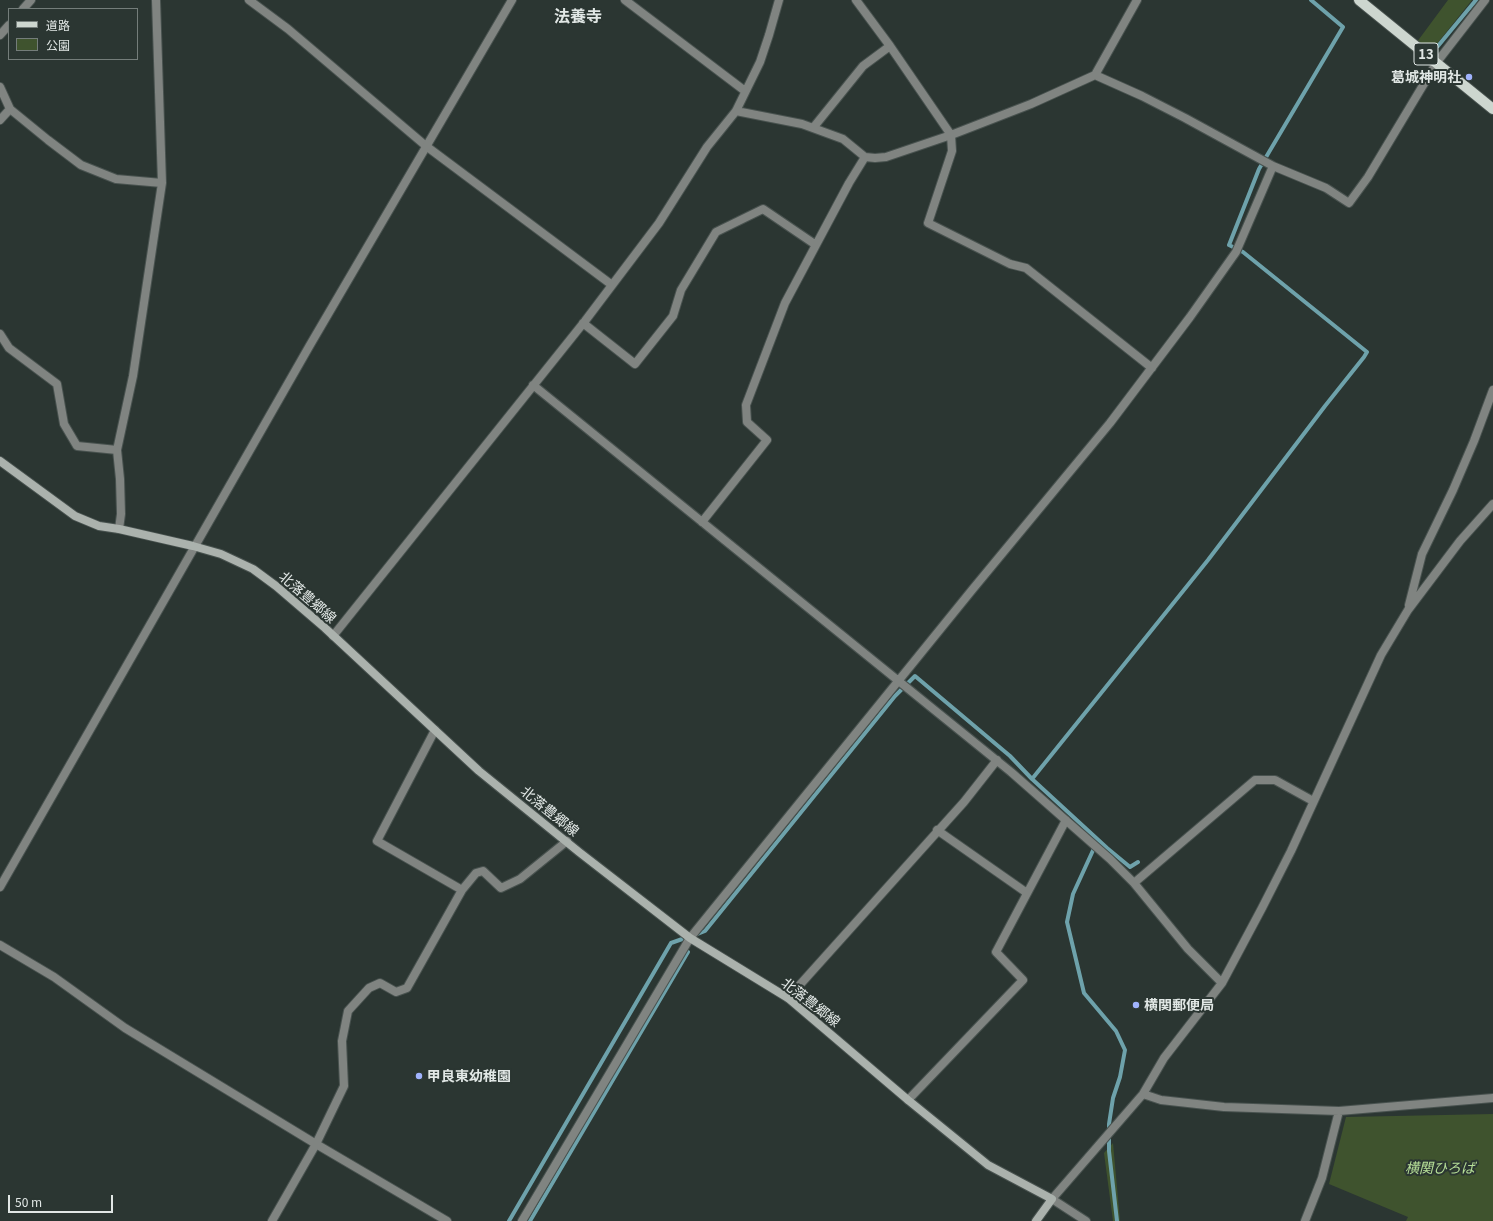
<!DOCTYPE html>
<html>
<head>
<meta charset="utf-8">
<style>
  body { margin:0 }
  #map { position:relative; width:1493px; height:1221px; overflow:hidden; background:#2b3632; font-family:Georgia,"Noto Sans JP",serif }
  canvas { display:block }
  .legend { position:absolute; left:8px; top:8px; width:130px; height:52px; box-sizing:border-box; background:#2b3632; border:1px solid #747d7a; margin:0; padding:5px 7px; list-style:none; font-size:12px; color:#e1e7e5 }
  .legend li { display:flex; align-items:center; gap:8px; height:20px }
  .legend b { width:20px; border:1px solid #747d7a }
  .scale { position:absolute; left:8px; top:1195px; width:105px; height:18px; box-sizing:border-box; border:2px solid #e1e7e5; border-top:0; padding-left:5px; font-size:12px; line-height:14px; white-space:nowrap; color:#e1e7e5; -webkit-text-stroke:3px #2b3632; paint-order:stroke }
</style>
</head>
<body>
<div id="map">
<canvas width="1493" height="1221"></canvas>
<ul class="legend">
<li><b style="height:5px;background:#cdd6cf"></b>道路</li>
<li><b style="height:11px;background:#3f532e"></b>公園</li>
</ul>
<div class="scale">50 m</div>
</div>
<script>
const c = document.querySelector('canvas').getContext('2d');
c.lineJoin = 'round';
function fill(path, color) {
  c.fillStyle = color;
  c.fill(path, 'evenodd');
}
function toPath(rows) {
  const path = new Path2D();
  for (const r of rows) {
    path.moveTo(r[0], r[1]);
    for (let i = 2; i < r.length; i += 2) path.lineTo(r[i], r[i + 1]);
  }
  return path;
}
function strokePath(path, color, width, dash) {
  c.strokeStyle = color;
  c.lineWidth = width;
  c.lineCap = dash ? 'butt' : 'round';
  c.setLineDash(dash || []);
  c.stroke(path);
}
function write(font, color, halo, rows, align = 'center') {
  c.font = font + ' Georgia,"Noto Sans JP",serif';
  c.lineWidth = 4;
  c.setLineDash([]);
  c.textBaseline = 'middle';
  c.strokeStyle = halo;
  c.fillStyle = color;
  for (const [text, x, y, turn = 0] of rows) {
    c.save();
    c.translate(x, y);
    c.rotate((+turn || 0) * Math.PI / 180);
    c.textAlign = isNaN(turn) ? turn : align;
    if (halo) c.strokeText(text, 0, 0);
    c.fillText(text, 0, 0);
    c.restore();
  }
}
fill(toPath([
  [1448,0,1472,0,1424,60,1411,50],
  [1493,1114,1493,1221,1406,1221,1408,1217,1329,1184,1346,1117],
  [1113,1143,1120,1221,1113,1221,1104,1153]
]), '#3f532e');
strokePath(toPath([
  [1438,46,1476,0],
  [1095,846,1073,894,1067,922,1084,993,1116,1031,1125,1050,1120,1077,1113,1098,1109,1124,1109,1151,1117,1221],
  [1138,862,1130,867,1107,848,1032,779,1208,560,1325,406,1364,357,1367,352,1243,252,1229,245,1259,169,1343,27,1311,0],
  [695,935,705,931,895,696,915,676,1010,756,1032,779],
  [509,1221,671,943,688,937],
  [530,1221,688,952]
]), '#6ea2ab', 4);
const minor = toPath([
  [249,0,288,29,426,146,612,285],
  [625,0,745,91],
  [856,0,890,46,951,135,952,151,928,223,1010,264,1026,268,1152,368],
  [23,9,31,0],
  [0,35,9,25],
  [1095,75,1142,96,1185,118,1273,166,1326,188,1349,203,1368,177,1437,62,1485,0],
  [0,87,10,109],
  [736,111,802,124,843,139,865,157,875,158,886,157,951,135,1031,104,1095,75,1137,0],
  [0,120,10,109,48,140,81,165,116,179,162,183],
  [813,128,863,66,890,46],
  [583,323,635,364,673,316,681,290,716,232,763,209,816,245],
  [0,334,9,348,57,384,64,424,77,446,117,450],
  [533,385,1011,772,1110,859,1134,883,1188,949,1222,983],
  [702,522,767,440,747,422,746,405,785,303,849,183,865,157],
  [119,529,121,514,120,479,117,450,133,376,162,183,156,0],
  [1409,605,1422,554,1453,490,1474,441,1493,390],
  [333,636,585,321,659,223,707,147,736,111,760,62,769,35,779,0],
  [937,830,1027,893],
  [1134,883,1255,780,1275,780,1313,801],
  [462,890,476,873,483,871,501,888,520,879,567,841],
  [0,945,54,977,125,1028,316,1144,447,1221],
  [788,998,964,802,997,760],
  [1143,1094,1161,1100,1224,1107,1339,1111,1493,1098],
  [908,1100,1023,980,996,952,1066,820],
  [272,1221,316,1144,344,1086,342,1041,348,1011,369,988,380,983,396,992,407,988,462,890,377,841,435,730],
  [522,1221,690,938,972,590,1110,423,1190,317,1236,252,1273,166],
  [1086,1221,1052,1199,1143,1094,1164,1058,1222,983,1262,908,1291,851,1381,655,1408,610,1460,541,1493,504],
  [1305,1221,1322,1178,1339,1111]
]);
const tertiary = toPath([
  [0,887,310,345,512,0]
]);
const secondary = toPath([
  [0,461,75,516,99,526,119,529,193,546,221,554,253,569,276,586,325,628,479,771,579,852,690,938,788,998,908,1100,988,1165,1052,1199,1036,1221]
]);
const primary = toPath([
  [1359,0,1493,109]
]);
strokePath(minor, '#48524f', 10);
strokePath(tertiary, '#48524f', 10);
strokePath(secondary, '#48524f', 10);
strokePath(primary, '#48524f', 12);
strokePath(minor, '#808481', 8);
strokePath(tertiary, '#808481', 8);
strokePath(secondary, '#abb2ad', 8);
strokePath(primary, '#cdd6cf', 10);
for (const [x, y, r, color] of [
  [1469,77,4,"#a0b3fd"],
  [1136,1005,4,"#a0b3fd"],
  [419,1076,4,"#a0b3fd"]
]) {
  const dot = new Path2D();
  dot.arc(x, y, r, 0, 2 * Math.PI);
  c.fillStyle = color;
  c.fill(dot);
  strokePath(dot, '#2b3632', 1.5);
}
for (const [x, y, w] of [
  [1426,54,24]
]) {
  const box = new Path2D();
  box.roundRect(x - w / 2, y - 11, w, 22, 3);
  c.fillStyle = '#2b3632';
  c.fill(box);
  strokePath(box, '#e1e7e5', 1);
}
write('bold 13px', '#e1e7e5', null, [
  ["13",1426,54]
]);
write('bold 14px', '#e1e7e5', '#2b3632', [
  ["葛城神明社",1461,77,"right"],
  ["横関郵便局",1144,1005],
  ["甲良東幼稚園",427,1076]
], 'left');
write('14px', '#e1e7e5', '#2b3632', [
  ["北落豊郷線",308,597,41],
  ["北落豊郷線",550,811,39],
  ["北落豊郷線",811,1002,38]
]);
write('italic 14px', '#b6de97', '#2b3632', [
  ["横関ひろば",1440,1168]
]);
write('bold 16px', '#e1e7e5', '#2b3632', [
  ["法養寺",578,16]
]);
</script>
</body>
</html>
